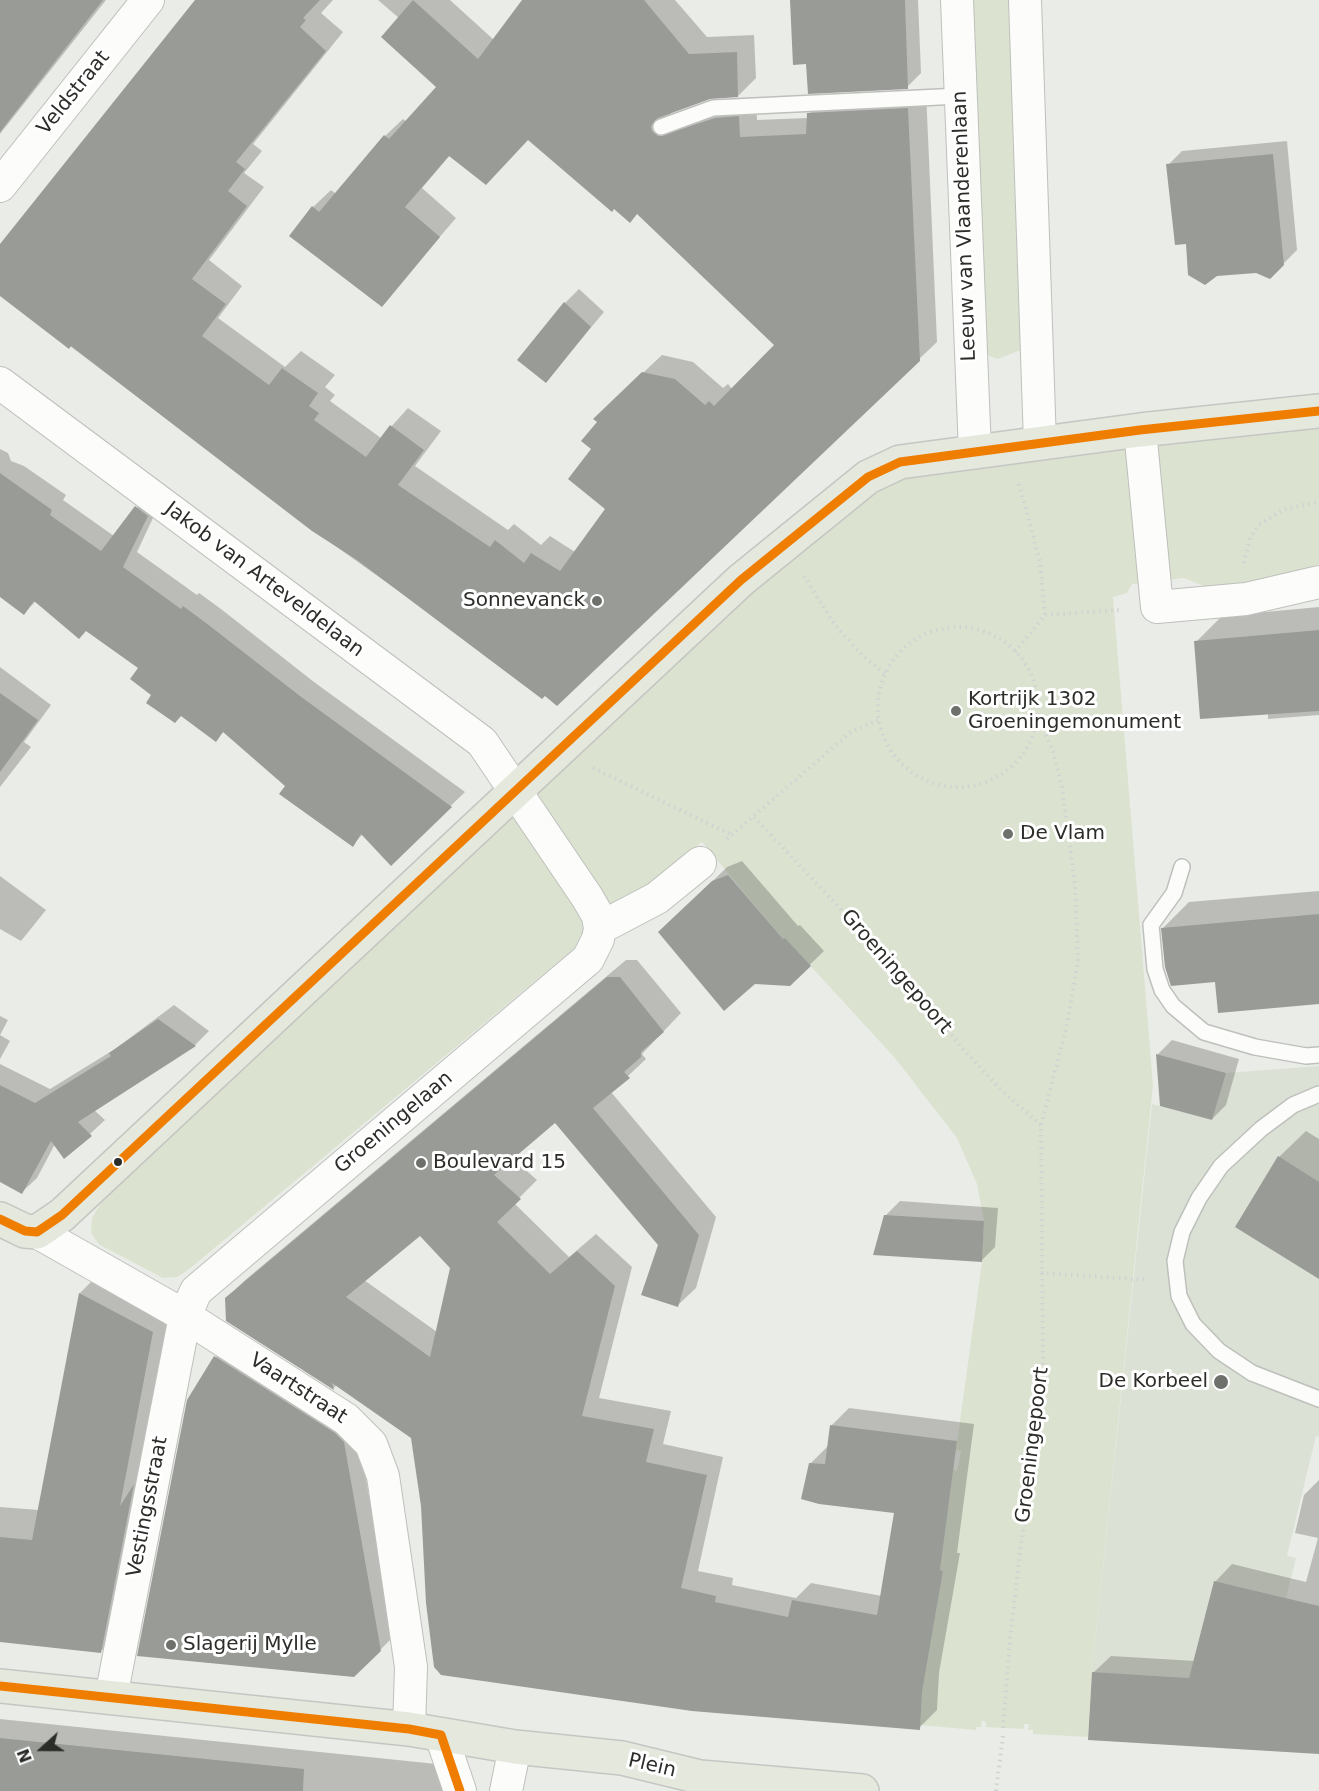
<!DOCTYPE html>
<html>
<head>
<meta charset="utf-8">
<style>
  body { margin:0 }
  #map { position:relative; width:1319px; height:1791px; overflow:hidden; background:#eaece7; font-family:"DejaVu Sans",sans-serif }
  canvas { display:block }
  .north { position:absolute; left:12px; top:1719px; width:60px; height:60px; -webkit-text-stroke:4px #fff; paint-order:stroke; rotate:249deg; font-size:16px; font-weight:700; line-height:24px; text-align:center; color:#2b2d29 }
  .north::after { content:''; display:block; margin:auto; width:21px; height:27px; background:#2b2d29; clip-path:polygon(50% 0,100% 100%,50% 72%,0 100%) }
</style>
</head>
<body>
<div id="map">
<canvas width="1319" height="1791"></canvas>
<div class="north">N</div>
</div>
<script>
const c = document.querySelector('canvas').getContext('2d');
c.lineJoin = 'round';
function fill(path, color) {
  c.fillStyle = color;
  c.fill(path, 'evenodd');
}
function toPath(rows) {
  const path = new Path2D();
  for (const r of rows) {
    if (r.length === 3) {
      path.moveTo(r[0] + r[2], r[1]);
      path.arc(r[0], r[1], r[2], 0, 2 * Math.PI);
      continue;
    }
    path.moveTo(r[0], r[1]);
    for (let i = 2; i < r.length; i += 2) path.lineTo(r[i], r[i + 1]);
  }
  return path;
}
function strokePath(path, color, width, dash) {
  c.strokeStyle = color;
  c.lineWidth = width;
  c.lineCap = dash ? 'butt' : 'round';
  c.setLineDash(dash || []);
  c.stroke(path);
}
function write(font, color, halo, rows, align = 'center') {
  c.font = font + ' "DejaVu Sans",sans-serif';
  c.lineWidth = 6;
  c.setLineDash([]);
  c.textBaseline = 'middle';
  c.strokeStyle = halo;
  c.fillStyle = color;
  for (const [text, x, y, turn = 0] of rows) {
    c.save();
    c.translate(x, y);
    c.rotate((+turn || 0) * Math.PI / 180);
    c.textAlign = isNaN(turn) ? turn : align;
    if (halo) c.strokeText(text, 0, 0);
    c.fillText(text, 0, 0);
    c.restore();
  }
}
fill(toPath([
  [1319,1066,1319,1437,1316,1436,1287,1556,1296,1558,1286,1598,1214,1581,1189,1678,1092,1672,1152,1104,1212,1120,1226,1073]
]), '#dce1d5');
fill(toPath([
  [968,0,1015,0,1028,347,998,359,989,356,982,348],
  [1319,419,1319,564,1268,582,1206,587,1184,578,1132,584,1127,593,1113,597,1153,1085,1092,1672,1088,1737,1033,1734,1033,1730,1028,1730,1029,1724,1024,1724,1024,1729,986,1727,986,1722,982,1721,981,1727,976,1727,976,1730,920,1725,922,1692,943,1571,940,1570,953,1470,957,1471,961,1451,956,1450,982,1262,984,1221,977,1184,957,1138,895,1058,785,938,783,939,702,842,188,1270,177,1277,163,1278,100,1245,94,1238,91,1232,92,1218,104,1198,752,590,876,491,916,474]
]), '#dbe3d0');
fill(toPath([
  [8,0,106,0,0,134,0,10],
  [198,0,333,0,321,13,343,32,253,144,262,151,244,173,264,187,209,260,242,286,218,318,285,367,301,351,335,375,325,387,335,395,330,401,381,438,408,408,441,431,415,466,508,530,514,524,541,545,550,536,575,552,607,509,593,448,613,401,662,355,693,362,723,388,728,384,732,389,776,345,638,212,528,138,450,155,422,188,456,218,381,305,313,207,331,190,336,194,385,136,403,119,407,122,438,87,399,18,378,0,450,0,494,40,524,0,675,0,707,37,754,35,756,78,738,96,710,97,670,112,673,117,756,99,757,120,808,118,809,114,827,96,926,91,937,342,557,704,313,530,0,293,0,247],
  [792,0,918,0,921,73,907,87,807,63],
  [1287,141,1297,250,1270,277,1187,242,1168,165,1182,151],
  [579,289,604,312,546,381,565,303],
  [0,449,8,453,11,461,24,466,66,495,63,500,114,536,150,492,161,501,137,552,197,595,199,593,221,609,314,682,465,792,391,864,363,834,352,845,224,731,216,740,153,694,140,668,87,630,36,601,24,613,0,595],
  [1319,607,1319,715,1268,719,1268,712,1196,642,1222,616],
  [0,667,51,705,24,742,31,747,0,787],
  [742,861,798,926,800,925,824,951,789,985,755,982,660,933,727,867],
  [0,876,46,910,21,941,0,929],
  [1319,891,1319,1003,1216,981,1163,928,1189,902],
  [626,960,637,960,681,1013,642,1054,646,1059,611,1092,716,1217,696,1288,678,1305,659,1245,555,1121,512,1158,537,1180,514,1203,569,1257,596,1234,632,1267,599,1398,671,1411,663,1444,723,1457,698,1571,733,1578,732,1585,796,1598,811,1583,882,1596,896,1512,810,1464,828,1446,831,1426,849,1408,974,1424,957,1553,960,1553,939,1673,937,1710,919,1728,423,1506,412,1438,337,1384,334,1388,228,1320,226,1299,244,1281],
  [420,1234,452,1268,437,1332,364,1280],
  [174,1005,209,1031,195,1045,94,1110,105,1120,65,1157,55,1144,37,1178,22,1192,0,1181,0,1064,50,1089,115,1049],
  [0,1016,8,1020,0,1035,10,1041,0,1059],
  [1172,1040,1239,1059,1226,1105,1212,1119,1162,1105,1158,1054],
  [1306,1131,1319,1139,1319,1278,1279,1157],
  [900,1201,998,1208,995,1247,981,1261,885,1216],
  [108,1265,180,1304,129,1622,101,1651,0,1641,0,1507,39,1510,80,1293],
  [229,1343,357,1428,394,1636,380,1650,216,1357],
  [1319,1480,1319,1753,1093,1673,1111,1656,1195,1661,1215,1582,1232,1564,1306,1582,1318,1538,1295,1533,1304,1495],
  [0,1719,446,1765,454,1791,0,1791]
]), '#0003');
fill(toPath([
  [0,0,103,0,0,132],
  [195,0,320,0,303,18,306,20,300,27,326,51,236,162,245,169,228,191,247,206,192,279,226,304,202,336,269,385,282,368,318,393,309,406,319,413,314,420,366,457,390,425,424,450,398,485,490,547,495,540,524,563,531,553,560,571,605,509,568,479,591,449,581,441,597,422,593,419,642,372,675,379,705,405,709,401,714,406,774,345,637,214,630,223,614,209,612,212,528,140,486,185,449,156,405,207,440,237,382,307,289,236,312,206,319,212,384,135,389,139,436,87,381,37,413,0,478,59,522,0,644,0,689,54,737,52,738,97,710,99,658,118,651,126,652,131,659,136,715,118,739,116,740,137,806,134,807,113,908,108,920,361,557,706,545,696,542,699,357,560,312,531,71,346,69,349,0,296,0,244],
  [790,0,905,0,908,89,808,94,806,64,793,65],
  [1273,154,1284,265,1270,279,1256,273,1217,276,1205,285,1188,275,1186,244,1175,245,1166,164],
  [564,302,591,327,546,383,517,360],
  [0,473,52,510,50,515,101,551,135,506,148,516,123,567,181,609,183,606,206,623,300,696,452,807,391,866,361,834,353,847,279,794,285,786,223,732,216,742,181,716,175,723,146,703,151,695,130,679,138,668,86,631,79,639,34,601,24,615,0,597],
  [1319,630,1319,711,1200,719,1194,641],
  [0,693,38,720,0,772],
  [728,875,783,939,785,938,811,966,790,986,755,984,724,1011,658,932,712,881],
  [1319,914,1319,1004,1218,1013,1215,982,1171,986,1165,967,1161,928],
  [607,977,620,977,664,1032,641,1052,641,1057,624,1072,630,1078,593,1108,699,1235,678,1307,641,1295,658,1245,555,1123,494,1175,521,1199,497,1222,550,1274,577,1251,615,1286,582,1416,654,1429,646,1462,707,1475,681,1588,716,1596,715,1602,788,1617,792,1600,877,1615,894,1513,819,1504,801,1499,809,1463,825,1464,830,1425,957,1441,940,1570,943,1571,922,1692,920,1730,692,1711,441,1675,434,1667,426,1603,421,1506,411,1438,332,1383,334,1390,226,1321,225,1298],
  [420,1236,450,1268,430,1357,346,1297],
  [158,1019,196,1046,78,1122,92,1136,64,1159,51,1141,22,1194,0,1182,0,1085,35,1103,111,1056,109,1053],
  [1156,1054,1226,1073,1212,1120,1160,1106],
  [1278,1156,1319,1182,1319,1279,1235,1227],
  [884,1215,984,1221,982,1262,873,1255],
  [79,1293,153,1332,120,1506,134,1484,101,1653,0,1642,0,1537,32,1540],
  [214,1356,335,1433,344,1442,381,1651,354,1677,137,1656,187,1400],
  [1214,1581,1319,1606,1319,1754,1088,1740,1092,1672,1189,1678],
  [0,1738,304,1769,303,1791,0,1791]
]), '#999b97');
const service = toPath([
  [661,127,713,108,960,96],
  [1182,867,1174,893,1151,925,1155,969,1162,990,1173,1006,1204,1032,1255,1047,1306,1056,1319,1055],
  [1319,1094,1293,1105,1261,1129,1221,1166,1199,1198,1182,1232,1175,1261,1179,1296,1193,1324,1219,1351,1252,1373,1319,1399]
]);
const minor = toPath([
  [957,0,975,452],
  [1025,0,1040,443],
  [0,186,148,0],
  [0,383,482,742,587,897,598,916,600,928,598,939,588,959,196,1291,185,1316,111,1697],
  [1140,430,1157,607,1246,599,1319,582],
  [600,928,657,898,700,863],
  [37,1232,185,1316,346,1419,371,1444,383,1476,411,1667,409,1729],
  [441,1735,460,1791],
  [506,1791,515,1747]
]);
const primary = toPath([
  [0,1219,25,1231,37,1232,62,1215,741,580,868,477,900,462,1140,430,1319,411],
  [0,1686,409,1729,515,1747,622,1758,700,1777,862,1791]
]);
strokePath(service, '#bec0bc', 18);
strokePath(minor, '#bec0bc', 34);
strokePath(primary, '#c5c6c3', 36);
strokePath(toPath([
  [1019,484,1040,562,1045,615],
  [1244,563,1250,538,1259,525,1284,509,1319,502],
  [804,576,835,625,863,656,885,674],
  [958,707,80],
  [1015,652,1045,615,1120,610],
  [593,768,732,835],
  [754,817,886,957,962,1048,1001,1090,1041,1125],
  [727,839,852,731,879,720],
  [1041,1273,1149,1280],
  [1003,1728,1010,1639,1021,1544,1038,1442,1043,1366,1041,1125,1068,1020,1078,960,1075,884,1062,787,1053,751,1038,717],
  [996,1791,1003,1736]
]), '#d1d2d1', 4, [1.5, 4.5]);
strokePath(service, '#fcfcfb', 15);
strokePath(minor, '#fcfcfb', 32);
strokePath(primary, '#e4e8dd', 33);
strokePath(toPath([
  [0,1219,25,1231,37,1232,62,1215,741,580,868,477,900,462,1140,430,1319,411],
  [0,1686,409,1729,441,1735,460,1791]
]), '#ef7d00', 9);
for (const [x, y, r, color] of [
  [597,601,6,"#6e706c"],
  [956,711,6,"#6e706c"],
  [1008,834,6,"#6e706c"],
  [118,1162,5,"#2b2d29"],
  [421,1163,6,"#6e706c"],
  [1221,1382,8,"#6e706c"],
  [171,1645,6,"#6e706c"]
]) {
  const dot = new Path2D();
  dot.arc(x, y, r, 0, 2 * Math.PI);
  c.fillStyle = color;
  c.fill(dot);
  strokePath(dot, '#fff', 2);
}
write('20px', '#2b2d29', '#fff', [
  ["Veldstraat",74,93,-51],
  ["Leeuw van Vlaanderenlaan",965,226,-92],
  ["Jakob van Arteveldelaan",264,580,37],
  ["Groeningepoort",896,972,49],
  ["Groeningelaan",394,1123,-40],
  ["Vaartstraat",298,1389,33],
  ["Groeningepoort",1033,1445,-83],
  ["Vestingsstraat",148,1507,-79],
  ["Plein",652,1766,13]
]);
write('20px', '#2b2d29', '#fff', [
  ["Sonnevanck",585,601,"right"],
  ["Kortrijk 1302",968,700],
  ["Groeningemonument",968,723],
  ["De Vlam",1020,834],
  ["Boulevard 15",433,1163],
  ["De Korbeel",1208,1382,"right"],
  ["Slagerij Mylle",183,1645]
], 'left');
</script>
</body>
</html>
